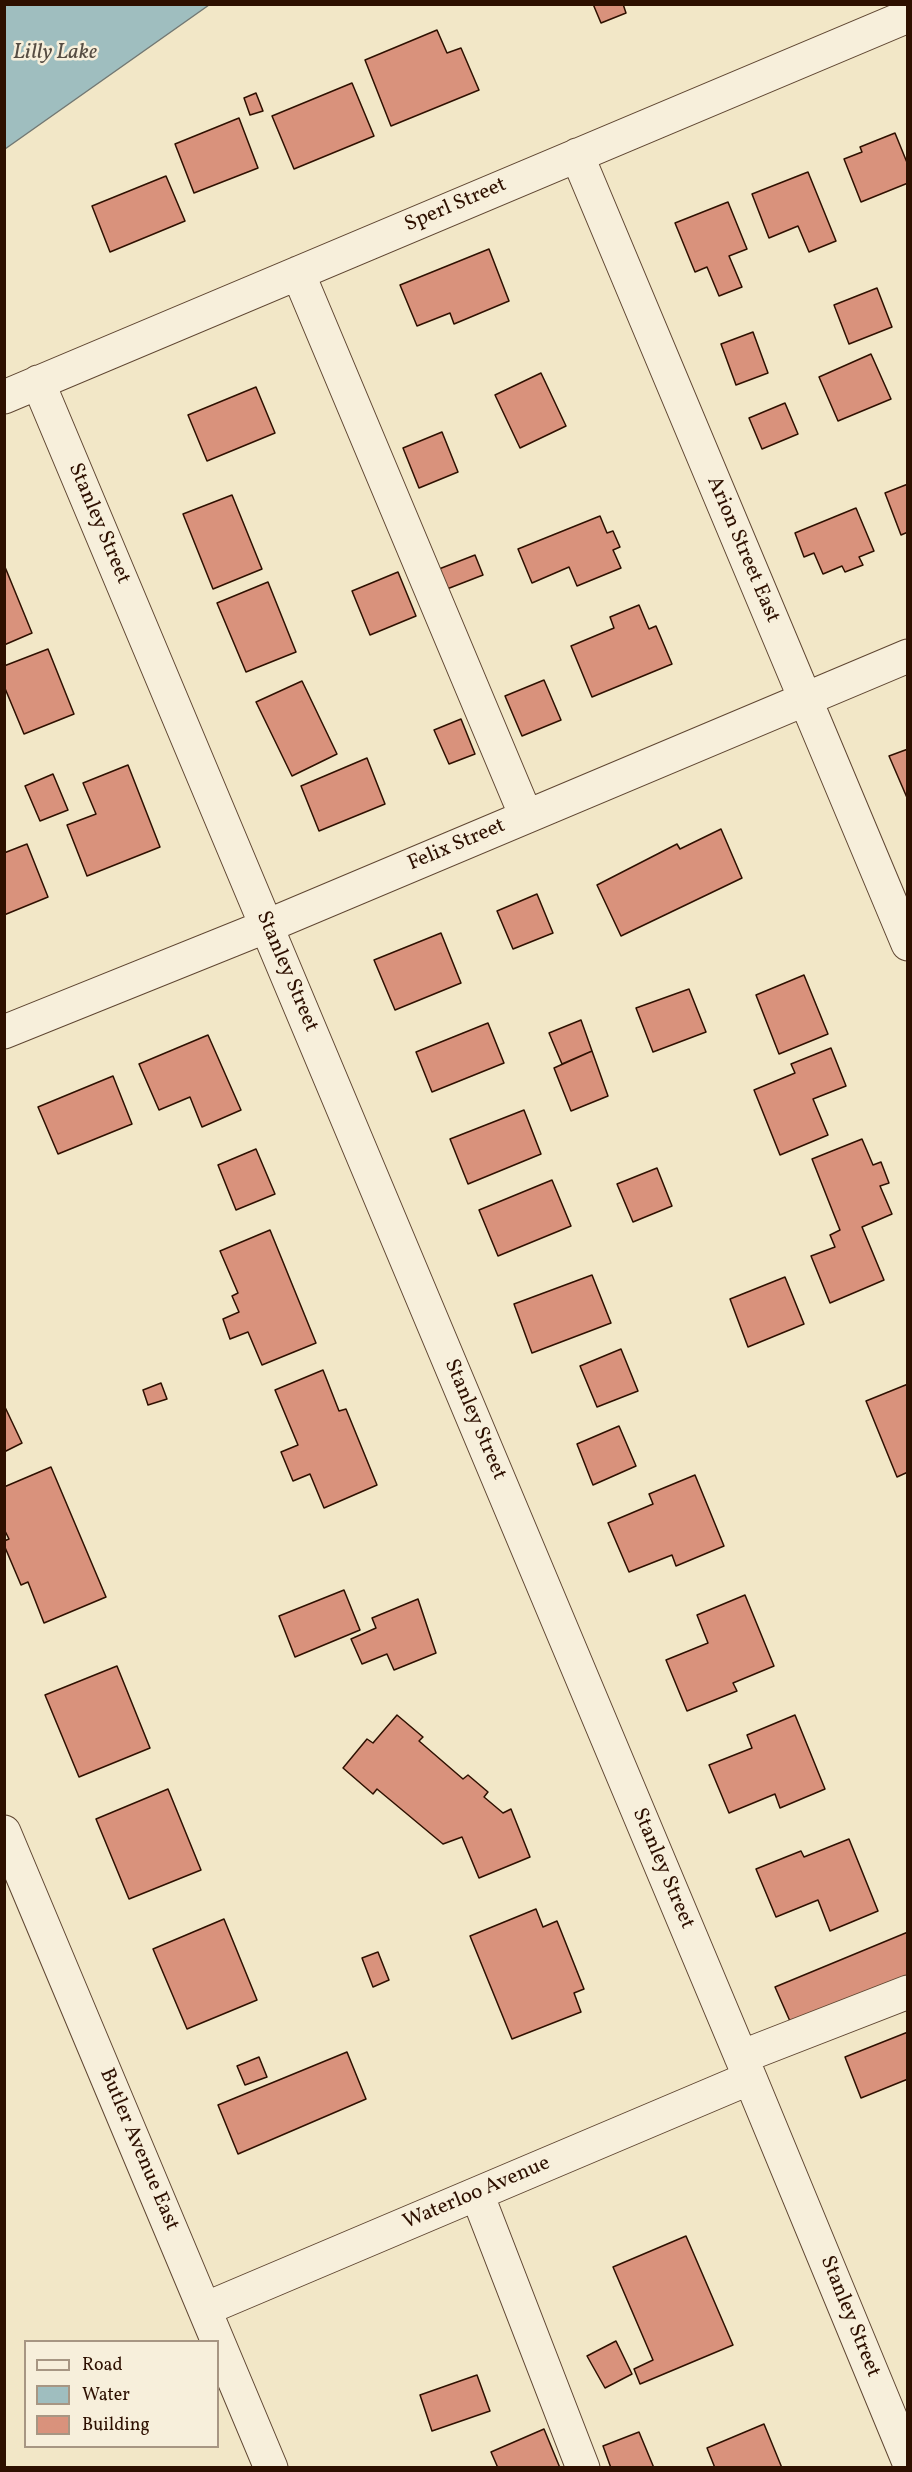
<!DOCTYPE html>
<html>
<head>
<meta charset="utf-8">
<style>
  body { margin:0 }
  #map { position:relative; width:912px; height:2472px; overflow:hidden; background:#f2e7c7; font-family:Vollkorn,serif }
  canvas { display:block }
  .frame { position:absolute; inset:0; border:6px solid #2e1000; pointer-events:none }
  .legend { position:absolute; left:24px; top:2340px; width:195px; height:108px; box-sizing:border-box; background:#f7efdb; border:2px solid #a79683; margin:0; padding:8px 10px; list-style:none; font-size:18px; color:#2e1000 }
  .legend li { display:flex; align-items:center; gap:12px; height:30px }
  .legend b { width:30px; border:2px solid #a79683 }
</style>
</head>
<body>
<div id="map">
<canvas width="912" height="2472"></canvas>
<div class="frame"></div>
<ul class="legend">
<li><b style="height:8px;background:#f7efdb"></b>Road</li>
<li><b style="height:16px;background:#9fbebf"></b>Water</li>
<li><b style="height:16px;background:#d9927c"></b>Building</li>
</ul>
</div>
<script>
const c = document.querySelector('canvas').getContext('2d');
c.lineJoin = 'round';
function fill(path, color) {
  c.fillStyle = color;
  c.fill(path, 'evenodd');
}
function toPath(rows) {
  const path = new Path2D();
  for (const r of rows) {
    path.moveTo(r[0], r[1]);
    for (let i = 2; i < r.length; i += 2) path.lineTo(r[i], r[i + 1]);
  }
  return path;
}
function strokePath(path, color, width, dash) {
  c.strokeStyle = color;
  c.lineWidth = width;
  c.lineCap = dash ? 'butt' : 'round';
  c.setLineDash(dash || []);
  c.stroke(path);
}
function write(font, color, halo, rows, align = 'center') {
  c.font = font + ' Vollkorn,serif';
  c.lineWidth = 5;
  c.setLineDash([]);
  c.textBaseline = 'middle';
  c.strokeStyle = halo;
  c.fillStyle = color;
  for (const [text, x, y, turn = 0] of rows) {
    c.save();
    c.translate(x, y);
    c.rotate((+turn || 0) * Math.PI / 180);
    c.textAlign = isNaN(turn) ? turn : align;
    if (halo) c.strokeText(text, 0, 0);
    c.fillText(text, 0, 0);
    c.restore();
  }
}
const water = toPath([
  [5,4,208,4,209,5,5,149,5,4]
]);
fill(water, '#9fbebf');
strokePath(water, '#727873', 1.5);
const building = toPath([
  [593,4,623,4,626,13,601,23,593,4],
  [437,30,447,53,461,48,479,90,391,126,365,60,437,30],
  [352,83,374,136,294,169,272,116,352,83],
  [256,93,263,111,250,115,244,98,256,93],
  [239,118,258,168,194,193,175,144,239,118],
  [895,133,908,165,908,183,861,202,844,159,862,152,860,147,895,133],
  [808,172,836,241,809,252,798,226,769,238,752,194,808,172],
  [166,176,185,221,110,252,92,206,166,176],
  [728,202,747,249,729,256,742,287,719,296,707,267,695,272,675,223,728,202],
  [489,249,509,301,454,324,450,313,417,326,400,285,489,249],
  [877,288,892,327,849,344,834,305,877,288],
  [753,332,768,373,736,385,721,344,753,332],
  [871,354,891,399,838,421,819,377,871,354],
  [541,373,566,426,520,448,495,395,541,373],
  [256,387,275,433,207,461,188,415,256,387],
  [785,403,798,434,762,449,749,418,785,403],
  [442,432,458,472,419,488,403,448,442,432],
  [908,484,908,532,901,535,885,493,908,484],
  [232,495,262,569,213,589,183,514,232,495],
  [856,508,874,551,859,557,863,565,845,572,842,566,823,574,814,553,804,557,795,533,856,508],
  [600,516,607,533,613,531,620,547,613,550,621,568,577,586,569,567,532,583,518,549,600,516],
  [475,555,483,575,447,589,439,569,475,555],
  [5,567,32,633,4,645,4,567,5,567],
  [398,572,416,616,370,635,352,591,398,572],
  [268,582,296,652,246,672,217,603,268,582],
  [639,605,649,629,656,626,672,664,592,697,571,646,614,628,610,617,639,605],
  [48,649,74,714,24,734,4,686,4,666,48,649],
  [544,680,561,720,522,736,505,696,544,680],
  [302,681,337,754,292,776,256,702,302,681],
  [461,719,475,754,449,764,434,730,461,719],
  [908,749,908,800,889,756,908,749],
  [367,758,385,804,319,831,301,786,367,758],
  [128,765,160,847,87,876,67,825,96,814,83,783,128,765],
  [53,774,68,810,40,821,25,786,53,774],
  [721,829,742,878,621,936,597,885,677,844,680,849,721,829],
  [27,844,48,897,4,915,4,853,27,844],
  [537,894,553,933,513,949,497,911,537,894],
  [441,933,461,983,395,1010,374,960,441,933],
  [804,975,828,1034,779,1054,756,995,804,975],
  [689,989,706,1032,653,1052,636,1008,689,989],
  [581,1020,592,1051,562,1064,549,1033,581,1020],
  [488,1023,504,1063,432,1092,416,1052,488,1023],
  [208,1035,241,1110,202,1127,190,1097,159,1110,139,1064,208,1035],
  [831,1048,846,1086,813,1099,828,1135,780,1155,754,1090,795,1073,791,1064,831,1048],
  [592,1051,608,1096,571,1111,554,1068,592,1051],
  [113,1076,132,1124,58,1154,38,1107,113,1076],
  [524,1110,541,1154,468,1184,450,1139,524,1110],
  [862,1139,873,1165,881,1162,889,1183,880,1186,892,1214,862,1227,884,1280,830,1303,811,1256,835,1247,830,1235,840,1230,812,1159,862,1139],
  [256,1149,275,1194,236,1210,218,1165,256,1149],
  [657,1168,672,1206,633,1222,617,1184,657,1168],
  [552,1180,571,1226,498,1256,479,1210,552,1180],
  [270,1230,316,1343,262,1365,248,1332,230,1339,223,1319,239,1312,232,1296,238,1293,220,1251,270,1230],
  [592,1275,611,1323,532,1353,514,1304,592,1275],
  [785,1277,804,1324,748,1347,730,1299,785,1277],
  [621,1349,638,1391,597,1407,580,1366,621,1349],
  [323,1370,339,1411,346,1409,377,1485,324,1508,310,1474,293,1481,281,1452,298,1445,275,1390,323,1370],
  [161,1383,167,1399,148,1405,143,1390,161,1383],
  [908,1384,908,1472,897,1477,866,1401,908,1384],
  [4,1405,22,1443,4,1452,4,1405],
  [619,1426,636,1466,593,1485,577,1444,619,1426],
  [51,1467,106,1597,44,1623,28,1582,21,1585,4,1545,4,1541,9,1539,4,1529,4,1487,51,1467],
  [695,1475,724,1546,676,1566,672,1555,629,1572,608,1523,653,1504,649,1494,695,1475],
  [344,1590,360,1630,295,1657,279,1616,344,1590],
  [745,1595,774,1666,733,1683,737,1691,687,1711,666,1660,708,1643,697,1615,745,1595],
  [418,1599,436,1653,394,1670,387,1654,362,1664,351,1639,376,1628,372,1618,418,1599],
  [117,1666,150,1748,79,1777,45,1695,117,1666],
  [397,1715,423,1737,419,1741,463,1779,468,1775,488,1792,484,1797,503,1813,511,1809,530,1857,479,1878,462,1837,443,1844,377,1789,373,1794,343,1768,367,1739,373,1743,397,1715],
  [795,1715,825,1789,780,1808,775,1794,729,1813,709,1765,752,1748,747,1735,795,1715],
  [168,1789,201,1870,129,1899,96,1819,168,1789],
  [849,1839,878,1911,830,1931,818,1900,776,1917,756,1869,801,1851,804,1857,849,1839],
  [536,1909,543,1927,557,1921,584,1989,574,1993,581,2012,512,2039,470,1936,536,1909],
  [224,1919,257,2000,187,2029,153,1949,224,1919],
  [908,1932,908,1980,793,2028,775,1987,908,1932],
  [378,1952,389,1980,373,1987,362,1958,378,1952],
  [908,2032,908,2079,861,2098,845,2057,908,2032],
  [347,2052,366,2099,238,2154,218,2105,347,2052],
  [259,2057,267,2077,245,2085,237,2066,259,2057],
  [686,2236,733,2345,640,2384,634,2369,653,2360,613,2267,686,2236],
  [616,2341,632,2374,605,2388,587,2356,616,2341],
  [477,2375,490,2411,432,2431,420,2395,477,2375],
  [764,2424,782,2468,715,2468,707,2448,764,2424],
  [544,2429,560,2468,498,2468,491,2452,544,2429],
  [639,2432,654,2468,611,2468,603,2446,639,2432]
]);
fill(building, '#d9927c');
strokePath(building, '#2e1000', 1.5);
const minor = toPath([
  [577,155,908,944],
  [298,273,526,816],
  [38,382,750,2078,908,2460],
  [4,397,908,16],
  [4,1032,267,926,908,656],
  [4,1832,271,2468],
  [741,2057,908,1992],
  [477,2194,583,2468],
  [205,2309,750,2078]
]);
strokePath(minor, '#5f4632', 35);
strokePath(minor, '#f7efdb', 33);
write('21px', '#2e1000', '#f7efdb', [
  ["Sperl Street",456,206,-23],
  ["Stanley Street",98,524,67],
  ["Arion Street East",742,550,67],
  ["Felix Street",457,846,-23],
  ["Stanley Street",286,972,67],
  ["Stanley Street",474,1420,67],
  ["Stanley Street",662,1869,67],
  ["Butler Avenue East",138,2150,67],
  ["Waterloo Avenue",477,2194,-23],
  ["Stanley Street",849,2317,68]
]);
write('italic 22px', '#564d43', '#f7efdb', [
  ["Lilly Lake",55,54]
]);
</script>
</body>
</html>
